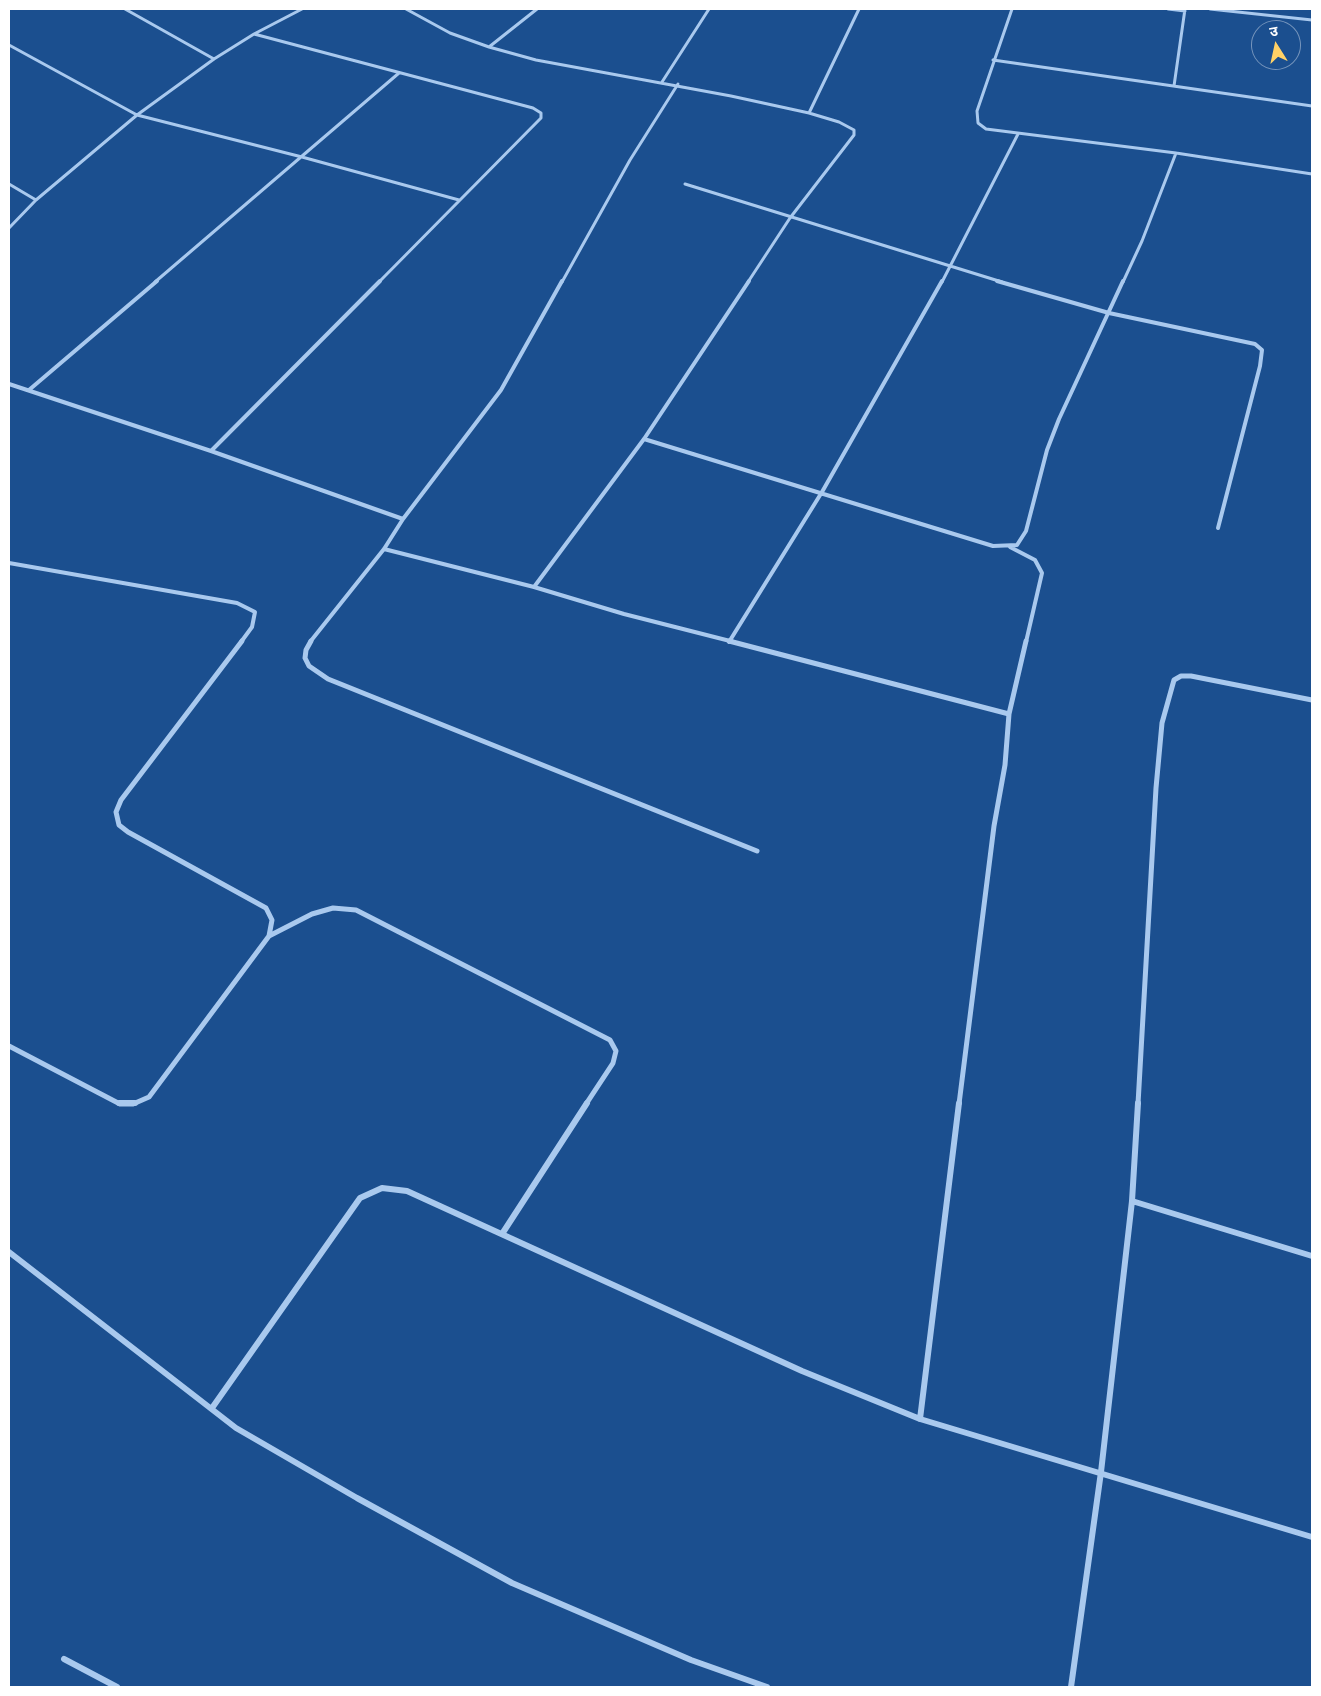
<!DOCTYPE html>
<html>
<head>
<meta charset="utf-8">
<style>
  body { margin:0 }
  #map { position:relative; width:1321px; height:1696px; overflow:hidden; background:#1b4f8f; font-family:"IBM Plex Sans","Noto Sans Devanagari",sans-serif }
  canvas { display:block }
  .frame { position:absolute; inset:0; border:10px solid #fff; pointer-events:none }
  .north { position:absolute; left:1251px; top:20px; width:50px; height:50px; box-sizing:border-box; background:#1b4f8f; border:1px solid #7695bc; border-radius:50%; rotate:350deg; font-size:14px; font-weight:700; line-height:20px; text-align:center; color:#fff }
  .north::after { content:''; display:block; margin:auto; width:18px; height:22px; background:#ffd166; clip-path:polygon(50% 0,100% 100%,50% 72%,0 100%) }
</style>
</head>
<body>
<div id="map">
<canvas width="1321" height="1696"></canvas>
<div class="frame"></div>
<div class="north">उ</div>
</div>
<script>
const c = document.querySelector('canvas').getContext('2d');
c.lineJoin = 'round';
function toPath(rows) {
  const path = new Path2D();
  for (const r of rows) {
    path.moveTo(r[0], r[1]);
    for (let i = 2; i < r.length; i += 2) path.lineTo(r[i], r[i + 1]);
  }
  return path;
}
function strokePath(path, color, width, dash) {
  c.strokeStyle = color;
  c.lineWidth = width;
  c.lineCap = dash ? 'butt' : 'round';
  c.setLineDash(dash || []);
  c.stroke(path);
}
strokePath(toPath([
  [125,9,214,59],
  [406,9,450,33,489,47,536,60,731,96,809,113,839,122,854,130,854,135,790,218,748,282],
  [1012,9,977,111,978,123,986,129,1176,153,1312,174],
  [1168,9,1185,11],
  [1210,9,1312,20],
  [254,34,533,108,541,113,541,118,379,282],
  [9,45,137,115,302,157,459,200],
  [489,47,537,9],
  [993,60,1312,106],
  [662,82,709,9],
  [1174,86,1185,9],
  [809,113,859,9],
  [9,184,36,200],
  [685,184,1002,282],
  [9,228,36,200,137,115,214,59,254,34,302,9],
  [155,282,399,73],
  [562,282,630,160,678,84],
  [942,282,1018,134],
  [1123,282,1142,241,1176,153]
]), '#a9c9ee', 3);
strokePath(toPath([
  [997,281,1109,313,1255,344,1262,350,1260,366,1218,528],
  [9,384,211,451,403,519],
  [29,390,157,281],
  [644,439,993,546,1017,545,1026,531,1047,450,1059,419,1123,281],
  [211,451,380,281],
  [1010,547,1035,560,1042,573,1026,642],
  [384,549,534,587,624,614,734,642],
  [9,563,237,603,255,612,252,627,241,642],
  [534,587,644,439,749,281],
  [310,642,384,549,403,519,501,390,562,281],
  [729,642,822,492,942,281]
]), '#a9c9ee', 4);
strokePath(toPath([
  [311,641,306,650,305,658,309,666,328,679,757,851],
  [729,641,1009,714],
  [269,936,312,914,333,908,356,910,610,1040,616,1051,613,1063,586,1104],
  [9,1046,120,1104,133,1104,149,1097,269,936,272,920,266,908,128,832,119,825,116,812,121,800,242,641],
  [959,1104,994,826,1005,765,1009,714,1026,641],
  [1138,1104,1156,788,1162,723,1174,680,1181,676,1191,676,1312,700]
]), '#a9c9ee', 5);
strokePath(toPath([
  [119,1103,135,1103],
  [1132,1201,1312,1256],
  [502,1234,587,1103],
  [9,1252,236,1428,357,1498,512,1583,691,1660,767,1687],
  [212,1408,360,1198,382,1188,407,1191,802,1371,920,1419,1312,1537],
  [920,1419,959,1103],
  [64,1659,117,1687],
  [1071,1687,1101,1472,1132,1201,1138,1103]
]), '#a9c9ee', 6);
</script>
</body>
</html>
